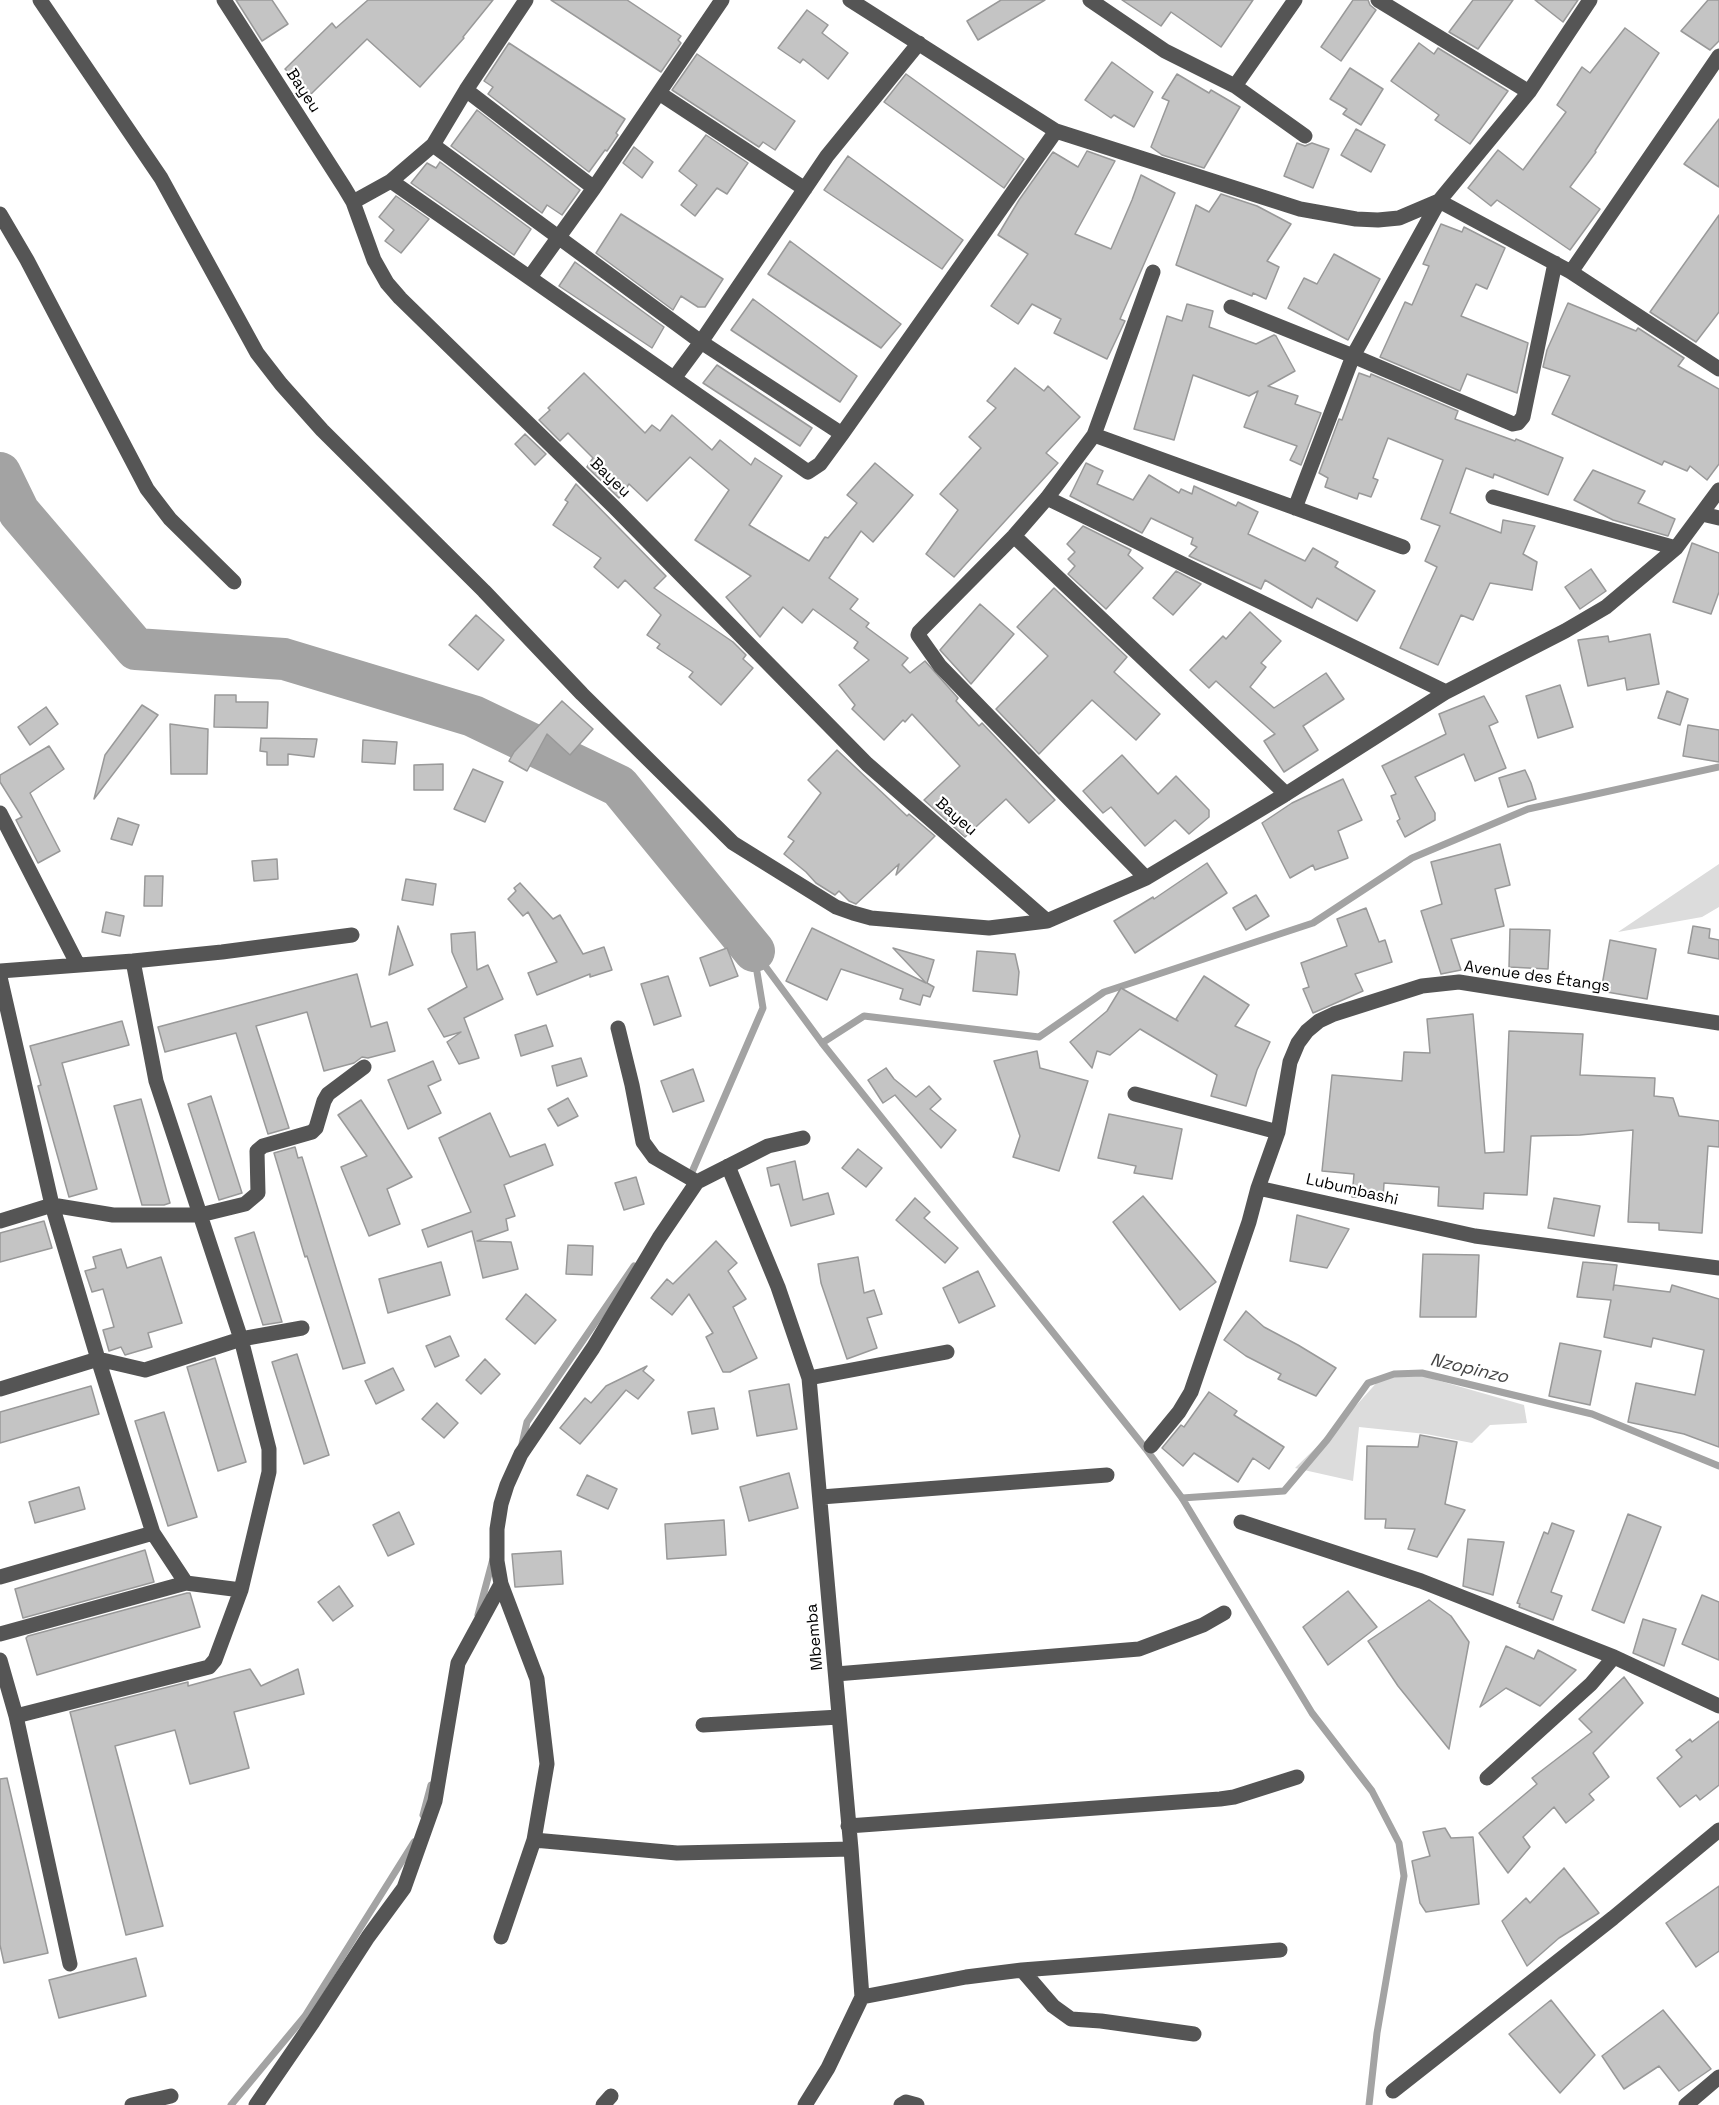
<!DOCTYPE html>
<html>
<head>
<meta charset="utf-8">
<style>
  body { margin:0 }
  canvas { display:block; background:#fff }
</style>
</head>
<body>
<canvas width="1719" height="2105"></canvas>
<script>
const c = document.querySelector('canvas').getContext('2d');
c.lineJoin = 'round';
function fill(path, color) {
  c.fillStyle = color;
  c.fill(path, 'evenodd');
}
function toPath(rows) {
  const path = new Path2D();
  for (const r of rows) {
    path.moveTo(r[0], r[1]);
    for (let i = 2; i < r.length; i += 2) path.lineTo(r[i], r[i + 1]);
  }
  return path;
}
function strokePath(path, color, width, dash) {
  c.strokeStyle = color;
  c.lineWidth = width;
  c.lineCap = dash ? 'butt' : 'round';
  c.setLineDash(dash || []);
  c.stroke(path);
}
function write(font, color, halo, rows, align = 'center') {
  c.font = font + ' "Space Grotesk",sans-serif';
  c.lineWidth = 4.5;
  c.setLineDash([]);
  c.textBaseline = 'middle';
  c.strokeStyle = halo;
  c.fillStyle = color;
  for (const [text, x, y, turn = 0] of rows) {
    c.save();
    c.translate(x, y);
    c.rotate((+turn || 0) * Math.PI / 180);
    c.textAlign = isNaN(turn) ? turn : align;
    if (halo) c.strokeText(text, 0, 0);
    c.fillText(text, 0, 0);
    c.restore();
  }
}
fill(toPath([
  [1719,864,1719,907,1702,917,1618,932],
  [1412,1373,1524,1405,1527,1423,1490,1425,1472,1443,1426,1434,1359,1427,1353,1481,1295,1468,1335,1429,1380,1379]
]), '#dcdcdc');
strokePath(toPath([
  [754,951,822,1043,1146,1449,1182,1498,1312,1713,1372,1791,1399,1843,1404,1876,1377,2033,1369,2105],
  [822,1043,864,1016,1039,1037,1104,992,1313,923,1412,858,1528,809,1719,767],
  [689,1179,763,1008,754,954],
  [522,1444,527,1422,634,1266],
  [1182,1498,1284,1491,1327,1440,1368,1383,1394,1374,1422,1373,1592,1414,1719,1466],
  [478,1615,493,1559],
  [423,1815,431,1785],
  [231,2105,305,2016,414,1842]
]), '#a3a3a3', 7);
strokePath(toPath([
  [0,473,19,512,136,649,284,659,473,716,619,786,754,951]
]), '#a3a3a3', 42);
const building = toPath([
  [236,0,272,0,288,24,262,41,236,0],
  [368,0,493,0,463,37,464,38,420,87,367,39,311,94,285,69,332,23,336,28,368,0],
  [551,0,627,0,681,36,678,40,681,43,661,72,551,0],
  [1001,0,1045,0,978,40,967,21,1001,0],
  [1122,0,1253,0,1221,47,1171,12,1161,26,1122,0],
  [1353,0,1368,0,1370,5,1376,10,1341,61,1321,47,1353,0],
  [1473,0,1513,0,1478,49,1449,32,1473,0],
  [1535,0,1578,0,1563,22,1535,0],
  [1708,0,1719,0,1719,41,1710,50,1681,31,1708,0],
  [807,10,828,25,822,33,848,53,828,79,803,59,800,63,778,48,807,10],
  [1625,28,1659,53,1595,151,1596,152,1570,187,1600,209,1570,250,1497,200,1491,206,1468,188,1498,150,1523,170,1566,112,1557,105,1582,67,1590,73,1625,28],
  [509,43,625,119,616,133,618,135,607,151,605,150,589,172,488,94,493,87,484,81,509,43],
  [1419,43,1434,54,1438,48,1508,91,1470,144,1435,120,1439,115,1391,81,1419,43],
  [697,54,795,121,775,150,763,142,759,147,672,90,697,54],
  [1112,62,1153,92,1134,127,1114,115,1111,118,1085,100,1112,62],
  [1350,68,1383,89,1361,125,1343,114,1347,109,1330,99,1350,68],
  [906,74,1024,159,1004,188,884,102,906,74],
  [1177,74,1209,93,1211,90,1240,107,1204,168,1162,155,1151,147,1169,101,1162,98,1177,74],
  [477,110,580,190,562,215,547,205,542,213,451,146,477,110],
  [1719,119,1719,187,1684,164,1719,119],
  [1356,129,1385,145,1371,172,1341,155,1356,129],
  [706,135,748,163,727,194,717,188,695,216,681,205,697,185,679,171,706,135],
  [1297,143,1305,146,1312,143,1329,149,1313,188,1284,176,1297,143],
  [634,147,653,162,642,178,623,163,634,147],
  [1087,151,1115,161,1075,234,1111,249,1132,200,1141,175,1175,193,1120,319,1125,321,1107,359,1054,333,1061,319,1032,304,1018,324,991,306,1028,254,998,235,1019,200,1053,152,1078,167,1087,151],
  [848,156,963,240,942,269,824,190,848,156],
  [440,162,531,229,514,255,411,183,427,163,436,168,440,162],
  [1221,194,1257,206,1291,224,1267,261,1279,267,1266,299,1253,293,1252,296,1176,265,1196,205,1209,212,1221,194],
  [396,196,429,219,401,253,385,241,394,230,379,217,396,196],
  [621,214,723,279,705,307,698,307,681,296,673,310,596,253,621,214],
  [1719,215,1719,312,1696,342,1650,312,1719,215],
  [1441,224,1462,232,1464,227,1505,248,1487,289,1476,284,1461,316,1528,343,1517,393,1467,374,1460,391,1380,357,1405,302,1412,305,1429,266,1423,264,1441,224],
  [790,241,901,324,881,348,768,274,790,241],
  [1334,254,1380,279,1348,340,1288,308,1304,278,1317,284,1334,254],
  [575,262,664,327,652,348,559,286,575,262],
  [753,299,857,376,840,402,731,330,753,299],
  [1568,303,1636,331,1638,328,1684,358,1678,366,1719,389,1719,464,1707,480,1690,466,1687,471,1664,461,1662,465,1552,414,1570,376,1543,367,1547,350,1568,303],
  [1187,304,1213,311,1209,327,1256,344,1274,335,1276,336,1295,371,1268,386,1298,396,1295,404,1321,413,1301,465,1290,460,1297,446,1244,427,1258,391,1249,396,1193,375,1174,440,1134,429,1167,316,1182,321,1187,304],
  [717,365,812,428,800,446,703,383,717,365],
  [1015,368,1044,391,1048,386,1080,417,1046,453,1058,463,954,577,926,554,958,510,940,494,981,448,969,437,996,408,987,401,1015,368],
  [584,373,645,433,652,425,660,431,672,415,712,450,720,440,751,465,755,458,782,476,749,525,809,561,825,537,828,538,857,503,847,495,875,463,913,495,873,542,861,531,829,578,858,599,850,609,869,623,866,627,908,658,902,665,910,673,925,661,958,698,956,701,979,726,982,723,1055,800,1029,823,1006,799,965,837,924,800,960,766,912,714,905,722,903,720,884,740,852,709,855,705,839,685,869,660,854,648,858,642,813,609,802,623,783,607,760,637,726,597,751,576,695,540,729,490,690,457,647,501,629,484,619,498,587,467,593,458,568,433,560,441,539,420,550,410,548,408,584,373],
  [1359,373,1370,377,1371,374,1458,411,1455,419,1515,441,1516,439,1563,458,1548,495,1494,474,1493,478,1466,468,1450,513,1501,533,1503,520,1535,526,1523,554,1537,562,1532,590,1490,583,1473,620,1461,615,1438,665,1400,648,1437,567,1425,561,1440,526,1421,519,1443,460,1388,438,1373,478,1378,480,1371,497,1359,493,1357,499,1325,487,1328,478,1319,473,1339,419,1342,420,1359,373],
  [525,434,546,454,535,465,515,444,525,434],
  [1086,463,1103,471,1097,484,1133,500,1149,475,1179,493,1181,489,1192,494,1194,486,1236,506,1238,502,1258,512,1248,534,1305,561,1313,548,1338,562,1335,567,1375,591,1357,621,1317,598,1312,608,1265,580,1261,589,1189,556,1197,547,1191,544,1193,538,1151,518,1142,533,1070,496,1086,463],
  [1593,470,1645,491,1638,503,1675,519,1668,536,1613,520,1574,500,1593,470],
  [576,484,666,576,654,588,733,642,746,655,743,659,753,668,721,705,689,677,693,672,657,648,660,644,647,635,661,615,625,580,618,588,594,567,601,558,553,525,568,502,565,500,576,484],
  [1083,526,1131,550,1128,555,1143,568,1106,609,1068,574,1075,566,1068,559,1075,552,1067,544,1083,526],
  [1692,543,1719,553,1719,592,1711,614,1673,602,1692,543],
  [1591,569,1606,591,1580,609,1565,587,1591,569],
  [1176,571,1201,584,1173,615,1153,598,1176,571],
  [1054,588,1127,657,1114,672,1160,714,1136,740,1092,700,1039,754,996,709,1048,656,1017,627,1054,588],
  [980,604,1014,634,971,684,940,650,980,604],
  [1250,612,1281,641,1261,663,1266,667,1250,687,1274,708,1326,673,1344,699,1303,726,1318,750,1284,772,1264,741,1275,734,1216,681,1209,688,1190,670,1223,636,1226,639,1250,612],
  [476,615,504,640,478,670,449,645,476,615],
  [1650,634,1659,684,1627,690,1625,678,1588,686,1578,640,1608,636,1609,642,1650,634],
  [1560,685,1573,727,1538,738,1526,696,1560,685],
  [1667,691,1688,699,1680,725,1658,718,1667,691],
  [215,695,236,695,236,702,268,702,267,728,214,727,215,695],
  [1484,696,1498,722,1489,726,1506,768,1475,781,1464,754,1415,777,1435,813,1435,820,1405,837,1397,821,1400,819,1391,796,1396,794,1382,766,1446,734,1439,714,1484,696],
  [562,701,593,729,570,755,547,734,527,771,509,761,514,752,562,701],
  [142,705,158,715,94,799,105,755,142,705],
  [46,707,58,724,30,745,18,727,46,707],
  [170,724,208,729,207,774,171,774,170,724],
  [1688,725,1719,730,1719,762,1683,756,1688,725],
  [261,738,317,739,314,757,288,754,288,765,267,765,267,752,260,751,261,738],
  [363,740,397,742,395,764,362,762,363,740],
  [49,746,64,769,30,793,60,851,38,863,16,820,22,817,0,782,0,775,49,746],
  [837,750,907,816,909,814,935,836,896,875,899,864,856,904,849,901,839,891,835,895,816,883,806,872,784,854,794,841,788,837,821,793,808,780,837,750],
  [1122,755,1158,794,1176,776,1209,810,1209,817,1189,834,1175,820,1145,846,1111,807,1103,813,1083,791,1122,755],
  [443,764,443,790,414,790,414,765,443,764],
  [473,769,503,782,485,822,454,809,473,769],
  [1525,770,1531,783,1536,799,1508,807,1499,778,1525,770],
  [1343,779,1362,820,1338,831,1348,858,1315,870,1313,865,1290,878,1262,823,1292,803,1343,779],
  [118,818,139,825,132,845,111,839,118,818],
  [1500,844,1510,885,1495,889,1504,926,1451,939,1461,970,1441,974,1421,911,1442,904,1431,862,1500,844],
  [277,859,278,879,254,881,252,861,277,859],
  [1207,863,1227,893,1135,953,1114,921,1153,897,1154,899,1207,863],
  [145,876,163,876,162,906,144,906,145,876],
  [406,879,436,884,433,905,402,900,406,879],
  [520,883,553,919,560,915,583,954,604,947,612,970,590,977,590,974,537,995,528,973,557,962,528,912,523,916,508,899,516,891,514,888,520,883],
  [1256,895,1269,916,1246,930,1233,908,1256,895],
  [1366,908,1379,942,1385,940,1392,962,1355,974,1363,991,1313,1013,1303,989,1309,987,1301,963,1347,946,1337,919,1366,908],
  [106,912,124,916,120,936,102,932,106,912],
  [398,926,413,965,389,975,398,926],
  [1693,926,1710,929,1709,938,1719,940,1719,959,1688,953,1693,926],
  [812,928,926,983,893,948,934,960,927,983,934,987,930,997,923,995,920,1005,900,999,903,989,841,969,827,1000,786,981,812,928],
  [1510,929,1550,930,1548,969,1509,967,1510,929],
  [475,932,477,970,488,965,503,999,464,1018,479,1058,459,1064,447,1042,461,1032,444,1037,428,1009,467,987,452,952,451,934,475,932],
  [1610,940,1656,949,1647,999,1601,991,1610,940],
  [727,948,738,976,710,986,700,958,727,948],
  [977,951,1015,954,1019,972,1017,995,973,991,977,951],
  [357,974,371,1027,387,1022,395,1051,368,1058,362,1057,354,1063,324,1071,307,1012,256,1026,289,1128,268,1134,236,1033,165,1052,158,1027,357,974],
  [668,976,681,1016,654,1025,641,984,668,976],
  [1204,976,1249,1005,1235,1026,1270,1042,1257,1070,1246,1106,1211,1096,1217,1075,1140,1029,1110,1055,1097,1051,1092,1068,1070,1042,1107,1011,1121,988,1178,1021,1176,1019,1204,976],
  [1473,1014,1485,1153,1504,1152,1509,1031,1583,1034,1580,1075,1655,1078,1654,1096,1673,1098,1679,1116,1719,1121,1719,1147,1708,1146,1702,1233,1659,1230,1659,1223,1628,1222,1633,1130,1580,1135,1531,1136,1527,1195,1484,1193,1483,1209,1438,1206,1439,1187,1384,1183,1383,1199,1352,1197,1354,1174,1322,1171,1332,1075,1402,1081,1404,1052,1430,1053,1427,1019,1473,1014],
  [122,1021,129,1045,62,1063,97,1189,69,1197,38,1086,41,1085,30,1046,122,1021],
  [546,1025,553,1046,521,1056,515,1035,546,1025],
  [1037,1051,1040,1068,1088,1081,1059,1171,1013,1157,1020,1136,994,1061,1037,1051],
  [581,1058,587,1076,557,1086,552,1066,581,1058],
  [433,1061,441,1080,428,1086,441,1113,408,1129,388,1080,433,1061],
  [886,1068,894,1079,916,1097,929,1086,941,1099,930,1109,956,1130,941,1148,895,1095,883,1103,868,1080,886,1068],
  [693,1069,704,1101,673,1112,661,1081,693,1069],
  [211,1096,242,1193,219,1200,188,1104,211,1096],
  [568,1098,578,1116,558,1126,548,1109,568,1098],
  [141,1099,170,1203,164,1205,142,1205,114,1106,141,1099],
  [361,1100,412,1177,387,1189,400,1224,369,1236,341,1167,367,1156,338,1115,361,1100],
  [490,1113,510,1157,545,1144,553,1165,504,1185,515,1216,506,1219,508,1230,477,1241,511,1242,518,1269,483,1278,472,1231,428,1247,422,1230,471,1212,439,1138,490,1113],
  [1109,1114,1182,1129,1172,1179,1134,1173,1136,1166,1098,1158,1109,1114],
  [295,1147,298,1158,302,1157,365,1363,343,1369,307,1256,305,1257,274,1153,295,1147],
  [858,1149,882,1168,866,1187,842,1168,858,1149],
  [795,1161,803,1200,828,1193,834,1214,791,1226,779,1184,771,1186,767,1168,795,1161],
  [636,1177,644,1204,624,1210,615,1183,636,1177],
  [1143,1196,1216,1282,1180,1310,1113,1222,1143,1196],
  [915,1198,930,1212,924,1218,958,1248,945,1263,896,1220,915,1198],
  [1554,1198,1600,1206,1594,1236,1548,1228,1554,1198],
  [1297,1215,1349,1229,1327,1268,1290,1261,1297,1215],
  [44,1221,52,1248,0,1262,0,1233,44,1221],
  [254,1232,282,1322,263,1325,235,1238,254,1232],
  [716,1241,737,1263,728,1271,746,1299,733,1307,757,1358,730,1372,723,1372,706,1337,713,1333,689,1294,672,1315,651,1298,667,1279,673,1284,716,1241],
  [568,1245,593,1246,592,1275,566,1274,568,1245],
  [121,1249,127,1268,161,1257,182,1323,148,1333,152,1347,125,1355,121,1347,109,1351,103,1330,114,1327,103,1289,92,1292,85,1271,96,1268,93,1257,121,1249],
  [1423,1254,1479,1255,1476,1317,1420,1317,1423,1254],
  [858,1257,864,1293,874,1290,882,1314,867,1318,877,1348,847,1359,821,1283,818,1264,858,1257],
  [441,1262,450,1295,388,1313,379,1279,441,1262],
  [1583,1262,1617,1265,1613,1290,1614,1285,1670,1292,1672,1285,1719,1299,1719,1447,1684,1434,1628,1422,1636,1383,1695,1395,1704,1350,1653,1338,1651,1347,1604,1337,1611,1300,1577,1297,1583,1262],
  [978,1271,995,1306,959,1323,943,1288,978,1271],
  [526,1294,556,1320,535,1344,506,1319,526,1294],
  [1246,1311,1264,1327,1298,1345,1336,1368,1316,1396,1278,1379,1281,1374,1246,1356,1224,1340,1246,1311],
  [450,1336,459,1356,435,1367,426,1346,450,1336],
  [1560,1343,1601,1351,1590,1405,1549,1396,1560,1343],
  [297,1354,329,1455,304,1464,272,1362,297,1354],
  [215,1358,246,1462,218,1471,187,1367,215,1358],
  [485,1359,500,1374,481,1394,466,1380,485,1359],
  [647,1366,643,1371,654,1380,638,1399,626,1390,580,1444,560,1428,585,1398,591,1403,606,1386,647,1366],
  [393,1368,404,1390,376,1404,365,1381,393,1368],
  [789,1384,797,1429,757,1436,749,1391,789,1384],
  [91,1386,99,1414,0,1443,0,1412,91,1386],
  [1209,1392,1237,1411,1234,1415,1284,1447,1269,1469,1253,1458,1238,1482,1194,1453,1183,1466,1162,1448,1181,1425,1184,1427,1209,1392],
  [437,1403,458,1423,444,1438,422,1419,437,1403],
  [714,1408,718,1429,692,1434,688,1412,714,1408],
  [164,1412,197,1517,168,1526,135,1421,164,1412],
  [1420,1435,1457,1442,1445,1504,1465,1510,1437,1557,1408,1549,1415,1529,1385,1528,1386,1519,1365,1519,1367,1446,1418,1447,1420,1435],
  [789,1473,798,1508,749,1521,740,1487,789,1473],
  [587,1475,617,1489,608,1509,577,1495,587,1475],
  [79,1487,85,1509,35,1523,29,1502,79,1487],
  [399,1512,414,1544,388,1556,373,1525,399,1512],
  [1628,1514,1661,1527,1624,1623,1592,1610,1628,1514],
  [724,1520,726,1555,667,1559,665,1524,724,1520],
  [1552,1523,1574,1531,1551,1592,1562,1596,1553,1620,1519,1607,1520,1604,1517,1603,1544,1532,1548,1534,1552,1523],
  [1468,1539,1504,1542,1493,1595,1463,1586,1468,1539],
  [145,1550,154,1582,23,1618,15,1589,145,1550],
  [561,1551,563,1584,515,1587,512,1554,561,1551],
  [339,1586,353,1606,333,1621,318,1602,339,1586],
  [1348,1591,1377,1627,1328,1665,1303,1627,1348,1591],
  [187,1593,190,1593,200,1627,37,1675,26,1638,28,1636,187,1593],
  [1702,1595,1719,1602,1719,1660,1682,1644,1702,1595],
  [1429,1600,1451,1616,1469,1642,1449,1749,1398,1686,1368,1641,1429,1600],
  [1643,1619,1676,1629,1664,1666,1633,1653,1643,1619],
  [1506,1646,1534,1659,1538,1650,1576,1670,1540,1706,1506,1688,1480,1707,1506,1646],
  [250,1669,261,1686,298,1669,304,1694,234,1712,249,1768,190,1784,175,1730,115,1746,163,1926,126,1935,70,1712,188,1682,188,1686,250,1669],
  [1624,1677,1643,1703,1593,1753,1609,1777,1589,1794,1594,1800,1566,1823,1554,1807,1523,1837,1530,1847,1508,1873,1479,1833,1537,1784,1532,1778,1592,1732,1579,1719,1624,1677],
  [1719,1721,1719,1785,1700,1800,1696,1795,1680,1807,1657,1778,1682,1757,1676,1750,1690,1739,1692,1742,1719,1721],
  [7,1778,48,1953,4,1963,0,1945,0,1779,7,1778],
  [1445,1828,1451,1838,1473,1837,1479,1904,1426,1912,1420,1903,1412,1861,1430,1856,1423,1832,1445,1828],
  [1564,1868,1599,1913,1559,1938,1527,1966,1502,1921,1526,1898,1530,1903,1564,1868],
  [1719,1886,1719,1951,1696,1967,1666,1923,1719,1886],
  [136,1958,146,1996,59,2018,49,1980,136,1958],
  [1551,2000,1595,2055,1560,2093,1509,2034,1551,2000],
  [1663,2010,1711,2069,1679,2091,1659,2066,1624,2089,1602,2056,1663,2010]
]);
fill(building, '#c4c4c4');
strokePath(building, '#999', 1.5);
strokePath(toPath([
  [40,0,161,178,257,353,281,384,322,430,484,591,582,694,733,843,836,907,853,913,871,918,989,928,1047,921,1146,878,1286,794,1446,692,1565,631,1606,607,1676,548,1719,490],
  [224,0,344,187,353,202,374,260,387,283,400,298,614,507,867,764,1047,921],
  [1090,0,1165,51,1235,86,1305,136],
  [1378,0,1529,92],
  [1235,86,1295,0],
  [466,90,594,188],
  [659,93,805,189],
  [1056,131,1300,209,1356,219,1378,220,1399,218,1439,201,1571,272,1719,369],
  [433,145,701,342,842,434],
  [391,181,808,472,820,464,842,434,1056,131,850,0],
  [353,202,391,181,433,145,466,90,526,0],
  [0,214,27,260,147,489,170,519,234,582],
  [1571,272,1719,56],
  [530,277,594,188,722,0],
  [1231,307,1353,356,1513,424,1518,423,1523,417,1555,263],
  [675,377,701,342,827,156,919,43],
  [1094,435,1403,547],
  [1493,497,1676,548],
  [1047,498,1446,692],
  [1295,508,1353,356,1439,201,1529,92,1590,0],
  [1702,514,1719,518],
  [1014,536,1286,794],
  [0,813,78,965],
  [1146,878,940,666,918,635,919,632,1014,536,1047,498,1094,435,1153,272],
  [0,971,133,961],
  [0,977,52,1205,98,1359,153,1533],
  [618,1028,632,1085,643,1142,654,1157,697,1182],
  [1135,1094,1278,1132],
  [728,1166,778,1287,809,1378,851,1849,862,1997,828,2068,805,2105],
  [1258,1188,1278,1132,1290,1062,1298,1043,1307,1031,1319,1021,1334,1014,1422,986,1459,982,1719,1023],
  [0,1221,52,1205,113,1215,200,1215,245,1204,258,1193,257,1151,263,1146,312,1132,316,1128,324,1101,328,1094,364,1067],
  [809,1378,947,1352],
  [0,1389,98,1359,145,1370,241,1339,302,1328],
  [1151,1446,1179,1412,1191,1392,1249,1222,1258,1188,1475,1236,1719,1268],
  [821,1497,1107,1475],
  [1241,1522,1421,1581,1614,1657,1719,1706],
  [0,1577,153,1533,186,1583],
  [0,1634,186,1583,241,1590],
  [0,1660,16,1716,70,1964],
  [836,1674,1139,1649,1203,1625,1224,1613],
  [16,1716,209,1667,215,1660,241,1590,269,1472,269,1449,241,1339,156,1081,133,961,222,952,352,935],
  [703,1725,839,1717],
  [1487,1778,1591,1684,1614,1657],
  [848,1826,1220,1799,1234,1797,1297,1777],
  [534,1840,677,1853,851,1849],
  [501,1937,534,1840,547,1764,537,1679,501,1584,497,1561,497,1529,501,1504,507,1485,521,1454,593,1348,659,1238,697,1182,768,1146,803,1138],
  [1022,1970,1053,2006,1071,2019,1101,2021,1194,2034],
  [862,1997,966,1977,1022,1970,1280,1950],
  [1393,2091,1613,1918,1719,1830],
  [132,2105,171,2096],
  [256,2105,313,2022,368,1937,404,1888,435,1801,458,1663,501,1584],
  [603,2105,611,2096],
  [901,2105,906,2102,917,2105],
  [1686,2105,1719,2077]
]), '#555', 15);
write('16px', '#000', '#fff', [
  ["Bayeu",303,91,57],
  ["Bayeu",610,478,44],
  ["Bayeu",956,817,41],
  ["Avenue des Étangs",1537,977,8],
  ["Lubumbashi",1352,1190,13],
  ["Mbemba",815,1637,-95]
]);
write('italic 18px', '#444', '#fff', [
  ["Nzopinzo",1469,1369,13]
]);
</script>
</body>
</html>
